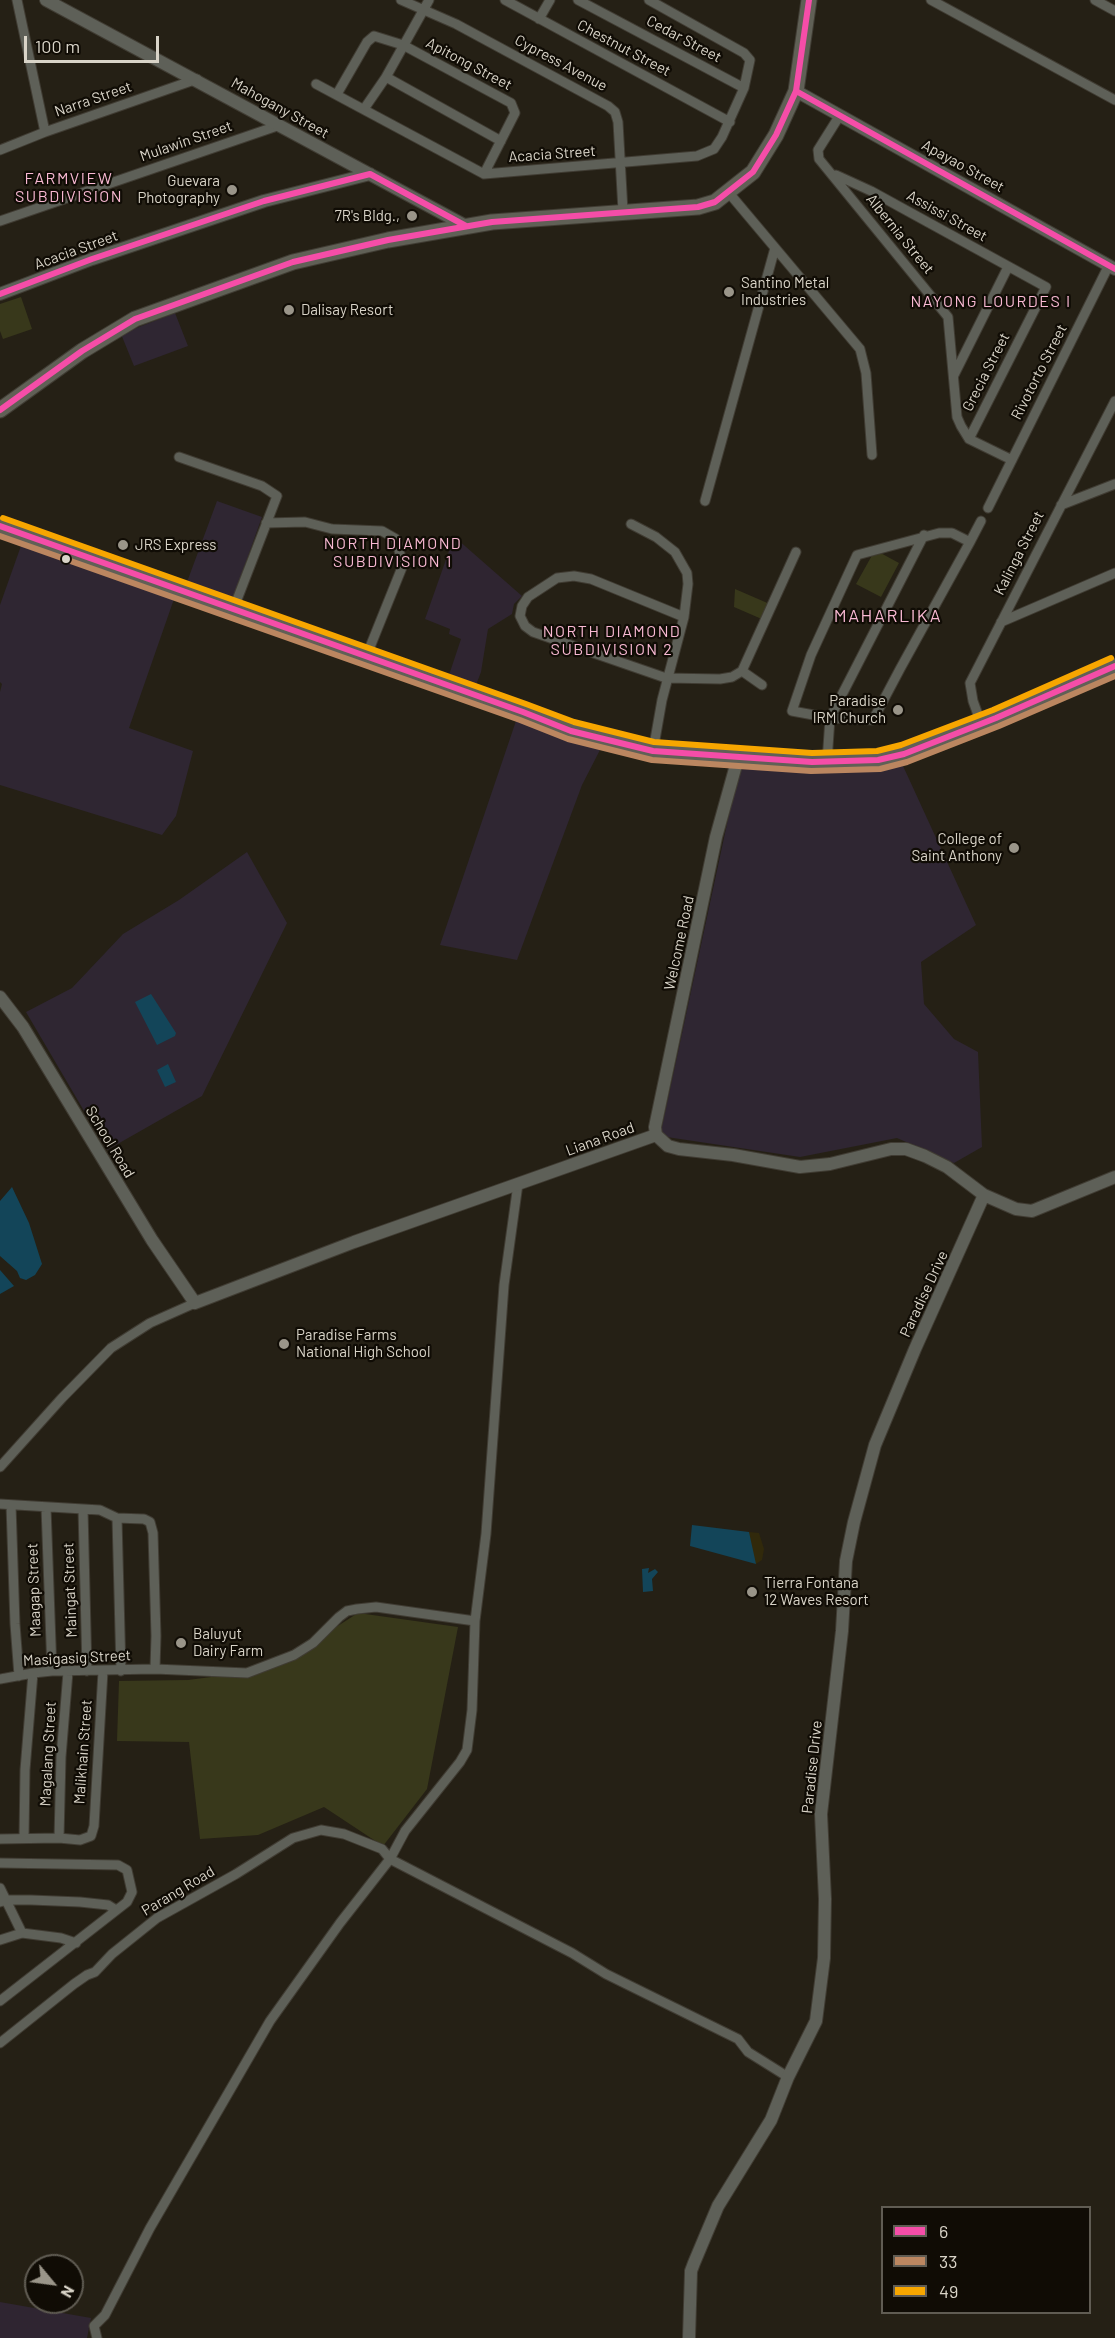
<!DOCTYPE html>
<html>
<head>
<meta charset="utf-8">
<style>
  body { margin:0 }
  #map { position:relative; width:1115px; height:2338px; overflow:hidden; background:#252015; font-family:Barlow,sans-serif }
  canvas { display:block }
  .legend { position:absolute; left:881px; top:2206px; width:210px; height:108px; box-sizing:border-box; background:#100c05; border:2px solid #605c53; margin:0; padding:8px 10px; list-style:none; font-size:18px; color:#d9d4c8 }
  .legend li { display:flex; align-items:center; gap:12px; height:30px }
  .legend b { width:30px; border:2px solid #605c53 }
  .north { position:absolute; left:24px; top:2254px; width:60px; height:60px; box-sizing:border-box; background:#100c05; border:2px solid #605c53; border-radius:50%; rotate:119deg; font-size:16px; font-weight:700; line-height:24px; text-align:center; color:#d9d4c8 }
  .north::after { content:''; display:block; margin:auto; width:21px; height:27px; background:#9a9589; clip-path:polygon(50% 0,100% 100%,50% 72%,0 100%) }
  .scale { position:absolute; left:24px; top:36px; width:135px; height:27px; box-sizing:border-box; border:3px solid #d9d4c8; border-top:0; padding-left:8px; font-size:18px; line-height:21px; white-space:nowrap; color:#d9d4c8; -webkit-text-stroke:4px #100c05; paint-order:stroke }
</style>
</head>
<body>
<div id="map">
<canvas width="1115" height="2338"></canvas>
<ul class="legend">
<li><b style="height:8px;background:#f54da8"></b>6</li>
<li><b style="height:8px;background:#bb8660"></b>33</li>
<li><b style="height:8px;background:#f7a600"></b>49</li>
</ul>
<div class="north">N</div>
<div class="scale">100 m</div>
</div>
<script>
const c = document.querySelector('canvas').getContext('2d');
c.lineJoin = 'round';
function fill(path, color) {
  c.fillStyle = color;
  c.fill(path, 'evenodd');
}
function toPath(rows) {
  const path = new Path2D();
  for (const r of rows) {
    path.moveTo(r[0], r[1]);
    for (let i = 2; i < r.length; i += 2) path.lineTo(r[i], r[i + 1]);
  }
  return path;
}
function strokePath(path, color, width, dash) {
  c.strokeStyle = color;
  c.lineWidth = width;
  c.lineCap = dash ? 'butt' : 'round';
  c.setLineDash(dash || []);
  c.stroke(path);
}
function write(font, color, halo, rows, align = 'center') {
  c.font = font + ' Barlow,sans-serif';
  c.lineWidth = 4.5;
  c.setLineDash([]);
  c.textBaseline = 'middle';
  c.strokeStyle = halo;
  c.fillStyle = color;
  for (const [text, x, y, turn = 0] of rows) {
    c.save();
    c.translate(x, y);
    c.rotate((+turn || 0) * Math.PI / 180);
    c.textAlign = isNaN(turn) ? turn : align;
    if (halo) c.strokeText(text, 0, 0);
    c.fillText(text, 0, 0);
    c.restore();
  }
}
fill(toPath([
  [175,313,188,346,134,366,121,334],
  [217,501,262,517,233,598,187,582],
  [22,543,174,599,129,728,193,751,176,816,162,835,0,785,0,692,2,684,0,682,0,605],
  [517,718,601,748,582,785,517,960,440,945],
  [898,755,976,925,921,962,924,1004,954,1039,978,1052,982,1147,954,1163,897,1138,800,1157,660,1136,739,768],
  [247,852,287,923,202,1096,107,1150,26,1012,72,988,123,934,179,900]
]), '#2f2632');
fill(toPath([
  [457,539,522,596,514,604,512,614,488,629,481,672,476,685,449,675,461,639,449,634,450,629,425,619,449,551],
  [0,2302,91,2318,87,2338,0,2338]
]), '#2f2531');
fill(toPath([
  [21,297,32,329,3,339,0,331,0,304],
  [875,550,899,563,881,597,856,584],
  [735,589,772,605,764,620,734,607],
  [358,1613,458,1627,427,1789,383,1846,324,1807,258,1835,200,1839,189,1742,117,1741,119,1681,188,1680,242,1673,285,1664,306,1651,330,1631]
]), '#38381b');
fill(toPath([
  [749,1532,759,1533,764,1549,762,1560,756,1564,749,1558]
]), '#31290b');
fill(toPath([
  [151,994,176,1033,175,1036,157,1045,135,1002],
  [168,1064,176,1082,165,1087,157,1070],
  [12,1187,29,1223,42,1264,35,1275,26,1280,20,1278,17,1271,0,1256,0,1201],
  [0,1270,14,1286,0,1294],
  [692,1525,749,1532,756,1564,690,1546],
  [649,1568,648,1573,655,1569,658,1572,652,1579,653,1591,643,1592,642,1569]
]), '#134559');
const minor = toPath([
  [17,0,45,132],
  [401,0,456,24,608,106,615,112,618,122,623,211],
  [505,0,730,122],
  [578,0,744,88],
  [931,0,1115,100],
  [1095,0,1115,11],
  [539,19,550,0],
  [386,77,501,141],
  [316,84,484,174,697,156,714,149,722,137,744,88,750,60,744,53,649,0],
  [337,94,367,42,374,36,403,45,511,103,515,113,484,174],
  [364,109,386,77,429,0],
  [840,115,818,150,819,159,948,317,957,417,961,426,969,439,1012,460],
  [0,150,45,132,197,79],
  [836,175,871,191,1046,287,969,439],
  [729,193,860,349,866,373,872,455],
  [0,221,280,125],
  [954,375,1008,267],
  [179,457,262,486,277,496,233,610],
  [705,501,775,248],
  [1061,505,1115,484],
  [988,508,1109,265],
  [266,523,305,522,332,529,382,531,396,539,403,565,366,657],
  [631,524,656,537,675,552,687,573,688,584,684,617,662,700,653,751],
  [970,542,952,533,939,533,857,555,811,655,792,711,830,718,873,720,900,669,970,542,981,521],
  [684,617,591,579,574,576,557,578,528,597,522,606,520,616,525,626,533,632,666,678,720,679,732,677,742,671,796,552],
  [1001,622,1115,573],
  [742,671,762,685],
  [981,723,973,701,970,683,1115,401],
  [827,762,830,718,924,535],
  [0,1467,62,1398,111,1348,150,1323,195,1303],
  [0,1504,100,1510,117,1518,144,1519,150,1522,153,1533,156,1636,155,1669],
  [11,1505,15,1624,19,1676],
  [46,1507,52,1671],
  [83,1509,87,1671],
  [117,1518,121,1671],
  [0,1679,33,1673,52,1671,155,1669,247,1673,294,1655,313,1643,339,1617,347,1611,357,1609,376,1607,475,1621],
  [24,1838,25,1770,33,1673],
  [59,1838,61,1757,68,1672],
  [0,1839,59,1838,80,1840,91,1836,94,1826,103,1671],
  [0,1863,118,1865,127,1870,132,1892,127,1902,0,2001],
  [0,1888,22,1933],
  [0,1902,7,1900,31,1900,80,1902,108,1905,116,1910],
  [0,1940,22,1933,61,1938,76,1943],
  [0,2043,74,1984,87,1975,95,1972,112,1954,157,1918,236,1874,293,1838,321,1830,344,1834,382,1849,390,1859,572,1953,606,1974,738,2039,748,2052,788,2077],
  [97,2338,94,2326,105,2315,150,2228,270,2021,340,1923,390,1859,405,1831,460,1762,467,1750,472,1710,475,1621,486,1534,504,1285,518,1184]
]);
const tertiary = toPath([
  [46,0,466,226],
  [796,91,1115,269],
  [0,294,92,259,264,201,370,174],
  [0,997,23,1027,152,1240,195,1303,354,1242,656,1135],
  [656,1135,668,1146,679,1149,733,1155,800,1167,830,1164,891,1149,906,1149,925,1156,947,1167,984,1195,1016,1209,1032,1211,1115,1177],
  [656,1135,655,1127,716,837,738,758],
  [689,2338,691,2271,694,2263,718,2206,771,2120,788,2077,816,2021,824,1958,825,1899,821,1814,842,1631,846,1561,854,1522,875,1445,915,1349,984,1195]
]);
const primary = toPath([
  [0,410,82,351,135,319,293,262,388,240,492,222,698,207,715,202,753,172,776,135,796,91,809,0],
  [0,526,523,712,571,731,653,751,812,762,878,760,904,754,996,718,1115,666]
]);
strokePath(minor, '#403c33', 11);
strokePath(tertiary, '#403c33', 14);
strokePath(primary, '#403c33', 17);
strokePath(minor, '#5e6058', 9);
strokePath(tertiary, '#5e6058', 12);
strokePath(primary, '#606056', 15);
strokePath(toPath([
  [796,91,1115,269],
  [0,294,92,259,264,201,370,174,466,226],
  [0,410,82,351,135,319,293,262,388,240,492,222,698,207,715,202,753,172,776,135,796,91,809,0],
  [0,526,523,712,571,731,653,751,812,762,878,760,904,754,996,718,1115,666]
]), '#f54da8', 6);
strokePath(toPath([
  [0,536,520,720,568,739,652,760,811,771,880,769,907,762,999,726,1115,676]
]), '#bb8660', 6);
strokePath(toPath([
  [3,518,526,704,574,722,654,742,812,753,877,751,901,745,993,710,1111,658]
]), '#f7a600', 6);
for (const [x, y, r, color] of [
  [232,190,6,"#9a9589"],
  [412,216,6,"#9a9589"],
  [729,292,6,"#9a9589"],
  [289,310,6,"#9a9589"],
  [123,545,6,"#9a9589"],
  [66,559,5,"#d9d4c8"],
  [898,710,6,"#9a9589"],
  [1014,848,6,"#9a9589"],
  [284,1344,6,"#9a9589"],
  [752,1592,6,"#9a9589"],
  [181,1643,6,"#9a9589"]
]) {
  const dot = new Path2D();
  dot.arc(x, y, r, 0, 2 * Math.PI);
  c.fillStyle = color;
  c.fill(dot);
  strokePath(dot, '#100c05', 2);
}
write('15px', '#d9d4c8', '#100c05', [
  ["Cedar Street",684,39,28],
  ["Chestnut Street",624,48,28],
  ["Cypress Avenue",561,63,28],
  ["Apitong Street",469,64,28],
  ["Narra Street",93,99,-19],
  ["Mahogany Street",280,108,29],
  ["Mulawin Street",186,141,-19],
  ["Acacia Street",552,154,-4],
  ["Apayao Street",963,166,29],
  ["Assissi Street",947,216,29],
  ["Albernia Street",900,234,51],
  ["Acacia Street",76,250,-20],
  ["Grecia Street",986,372,-63],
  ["Rivotorto Street",1039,372,-63],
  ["Kalinga Street",1019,553,-63],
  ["Welcome Road",679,943,-78],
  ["Liana Road",600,1139,-20],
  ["School Road",110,1142,59],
  ["Paradise Drive",924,1294,-65],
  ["Maagap Street",34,1590,-92],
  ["Maingat Street",70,1590,-92],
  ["Masigasig Street",77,1658,-3],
  ["Malikhain Street",83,1752,-86],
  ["Magalang Street",48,1754,-87],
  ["Paradise Drive",812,1767,-84],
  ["Parang Road",178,1891,-31]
]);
write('15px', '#d9d4c8', '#100c05', [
  ["Guevara",220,181,"right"],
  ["Photography",220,198,"right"],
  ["7R's Bldg.,",400,216,"right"],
  ["Santino Metal",741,283],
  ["Industries",741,300],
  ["Dalisay Resort",301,310],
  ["JRS Express",135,545],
  ["Paradise",886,701,"right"],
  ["IRM Church",886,718,"right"],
  ["College of",1002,839,"right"],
  ["Saint Anthony",1002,856,"right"],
  ["Paradise Farms",296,1335],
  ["National High School",296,1352],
  ["Tierra Fontana",764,1583],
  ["12 Waves Resort",764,1600],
  ["Baluyut",193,1634],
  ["Dairy Farm",193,1651]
], 'left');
c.letterSpacing = '1.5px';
write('16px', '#f9b9d3', '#100c05', [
  ["FARMVIEW",69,179],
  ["SUBDIVISION",69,197],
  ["NAYONG LOURDES I",991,302],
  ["NORTH DIAMOND",393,544],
  ["SUBDIVISION 1",393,562],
  ["NORTH DIAMOND",612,632],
  ["SUBDIVISION 2",612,650]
]);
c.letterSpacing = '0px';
c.letterSpacing = '1.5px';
write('18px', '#f9b9d3', '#100c05', [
  ["MAHARLIKA",888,616]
]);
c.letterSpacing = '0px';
</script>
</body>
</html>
